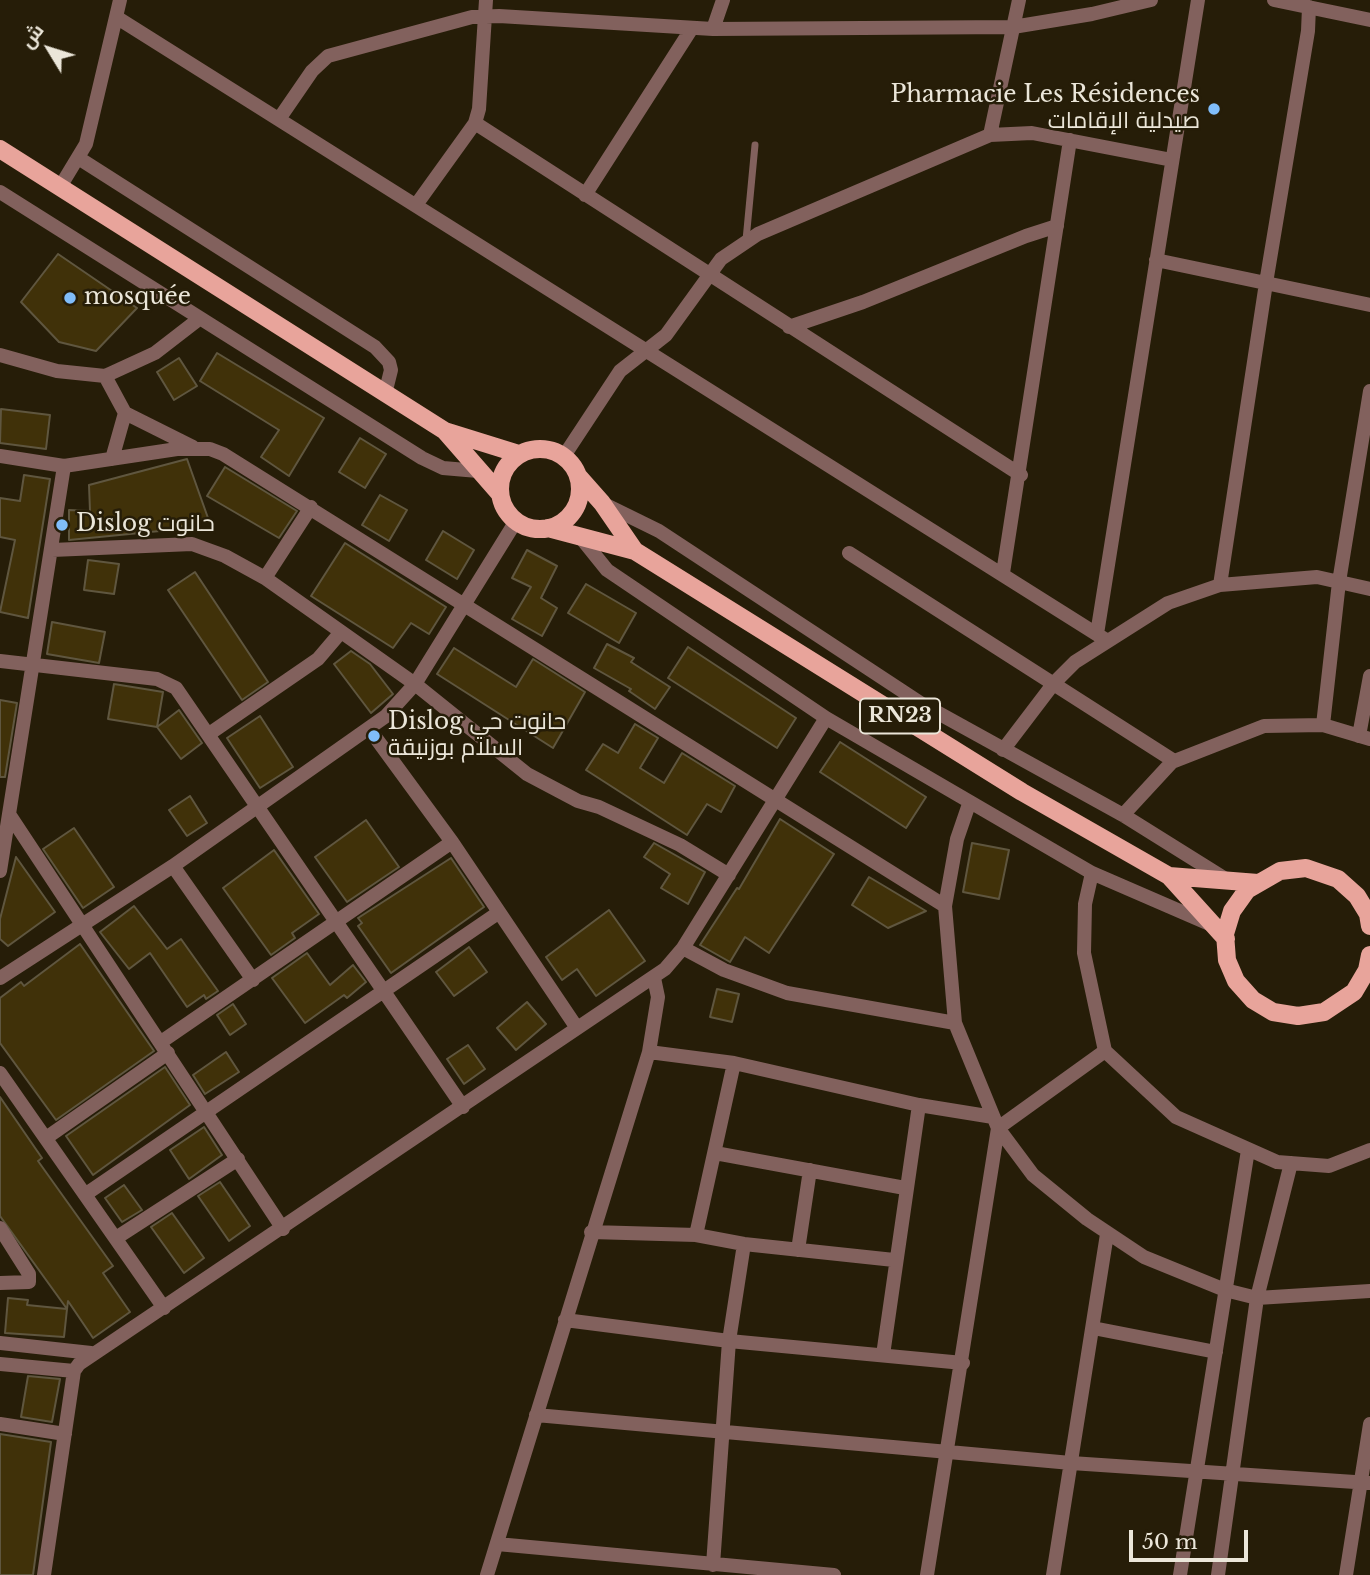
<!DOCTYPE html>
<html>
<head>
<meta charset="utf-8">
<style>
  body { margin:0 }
  #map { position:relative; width:1370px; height:1575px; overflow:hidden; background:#261d08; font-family:"Libre Baskerville",Cairo,serif }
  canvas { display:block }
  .north { position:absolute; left:14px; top:14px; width:70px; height:70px; -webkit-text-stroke:5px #261d08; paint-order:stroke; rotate:308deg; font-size:19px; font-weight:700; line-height:28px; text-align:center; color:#ebe6d9 }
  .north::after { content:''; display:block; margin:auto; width:24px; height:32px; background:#ebe6d9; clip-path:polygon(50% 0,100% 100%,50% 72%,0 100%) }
  .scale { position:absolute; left:1129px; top:1530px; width:119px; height:32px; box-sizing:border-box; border:4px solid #ebe6d9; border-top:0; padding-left:9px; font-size:21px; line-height:24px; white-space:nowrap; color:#ebe6d9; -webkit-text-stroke:5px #261d08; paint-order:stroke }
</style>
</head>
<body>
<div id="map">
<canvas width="1370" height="1575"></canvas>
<div class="north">ش</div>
<div class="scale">50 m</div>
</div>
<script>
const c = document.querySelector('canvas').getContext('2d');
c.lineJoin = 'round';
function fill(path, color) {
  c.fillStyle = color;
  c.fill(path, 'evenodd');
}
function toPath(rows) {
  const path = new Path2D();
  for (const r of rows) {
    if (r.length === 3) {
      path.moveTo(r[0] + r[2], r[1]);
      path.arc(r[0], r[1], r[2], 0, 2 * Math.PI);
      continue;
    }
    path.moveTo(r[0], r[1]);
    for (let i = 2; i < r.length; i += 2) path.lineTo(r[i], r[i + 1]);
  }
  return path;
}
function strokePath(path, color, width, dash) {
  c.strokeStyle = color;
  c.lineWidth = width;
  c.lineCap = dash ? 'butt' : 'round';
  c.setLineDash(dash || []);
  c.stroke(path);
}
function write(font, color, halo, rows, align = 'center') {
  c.font = font + ' "Libre Baskerville",Cairo,serif';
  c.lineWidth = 5;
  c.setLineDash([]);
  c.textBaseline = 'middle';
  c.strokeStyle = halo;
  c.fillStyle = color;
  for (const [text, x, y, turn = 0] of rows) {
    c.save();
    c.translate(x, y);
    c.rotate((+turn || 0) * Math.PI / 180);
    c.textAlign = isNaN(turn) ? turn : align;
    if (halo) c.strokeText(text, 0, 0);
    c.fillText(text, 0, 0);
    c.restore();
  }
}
const building = toPath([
  [58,254,137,308,96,351,59,342,21,302,58,254],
  [217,353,324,418,289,476,261,457,279,430,200,381,217,353],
  [179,358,197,386,174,400,157,372,179,358],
  [1,409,50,415,46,449,0,443,1,409],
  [360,438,386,454,365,488,339,472,360,438],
  [187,459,208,518,170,530,69,540,69,510,90,511,89,485,187,459],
  [225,467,297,511,279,538,207,496,225,467],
  [24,475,50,479,28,618,0,612,15,540,0,537,0,498,20,501,24,475],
  [380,495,407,510,389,541,362,525,380,495],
  [443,531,474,550,457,579,426,560,443,531],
  [345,543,446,607,429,634,411,623,393,648,311,596,345,543],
  [527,550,557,566,541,598,557,608,542,636,512,619,531,587,512,578,527,550],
  [88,560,119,564,114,594,84,590,88,560],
  [195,572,268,682,242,700,168,590,195,572],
  [586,584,636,613,619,643,568,613,586,584],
  [52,622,105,632,99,663,47,654,52,622],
  [607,644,634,658,631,662,670,687,655,709,629,691,631,689,594,668,607,644],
  [688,647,796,718,777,748,668,678,688,647],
  [454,648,516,687,533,659,585,692,553,748,437,674,454,648],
  [351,651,370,664,393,694,371,713,334,664,351,651],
  [114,684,163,692,157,727,108,719,114,684],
  [0,700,17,703,5,777,0,777,0,700],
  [179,710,202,743,181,759,157,727,179,710],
  [260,716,293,767,260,788,227,738,260,716],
  [635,724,658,738,640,768,664,783,682,753,735,786,721,812,707,804,687,835,586,770,603,744,618,753,635,724],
  [840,742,926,797,906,828,820,772,840,742],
  [190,796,207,823,187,836,169,810,190,796],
  [780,819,834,854,769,953,745,937,730,962,700,945,737,888,739,889,780,819],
  [366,820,399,867,347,902,315,857,366,820],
  [74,828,114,887,83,908,43,849,74,828],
  [654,843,705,872,688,904,661,888,670,874,644,857,654,843],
  [972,843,1009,850,999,899,963,892,972,843],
  [274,850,319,914,292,933,295,938,271,955,223,888,274,850],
  [16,857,55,912,8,946,0,939,0,919,16,857],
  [451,858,484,907,391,973,358,926,362,923,358,918,451,858],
  [869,877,926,911,888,928,852,905,869,877],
  [134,906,167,949,181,939,218,991,206,999,204,995,187,1007,150,953,129,969,100,932,134,906],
  [609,910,645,961,596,996,577,969,562,980,546,957,609,910],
  [80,944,154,1051,56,1120,0,1043,0,998,21,982,24,986,80,944],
  [469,947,487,972,454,996,436,972,469,947],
  [307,953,330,985,353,965,366,982,347,998,344,995,305,1023,272,978,307,953],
  [717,989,739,994,732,1022,710,1017,717,989],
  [527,1002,546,1024,516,1050,497,1028,527,1002],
  [233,1004,246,1024,230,1035,217,1015,233,1004],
  [468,1045,485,1069,464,1084,447,1059,468,1045],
  [226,1052,239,1072,205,1094,193,1075,226,1052],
  [165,1067,190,1105,93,1175,66,1136,165,1067],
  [0,1097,42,1158,38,1161,113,1266,103,1273,130,1312,93,1338,68,1301,67,1309,0,1216,0,1097],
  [204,1127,222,1155,189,1179,170,1150,204,1127],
  [220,1182,250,1226,229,1241,198,1196,220,1182],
  [124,1185,142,1210,122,1222,105,1198,124,1185],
  [172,1213,204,1258,184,1273,151,1227,172,1213],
  [8,1298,28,1300,27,1305,67,1309,64,1337,5,1333,8,1298],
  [28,1376,60,1379,52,1422,21,1417,28,1376],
  [0,1434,51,1442,33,1575,0,1575,0,1434]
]);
fill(building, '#403109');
strokePath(building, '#5f563f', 2);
strokePath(toPath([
  [746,240,755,145]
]), '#82615d', 7);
strokePath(toPath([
  [1274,0,1370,20],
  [116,17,1106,640],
  [713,29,723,0],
  [279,119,312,71,328,56,472,17,499,16,713,29,1013,27,1092,14,1151,0],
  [475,123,1021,475],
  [990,135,1019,0],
  [80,159,375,347,389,362,391,370,385,394],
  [60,187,86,144,120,0],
  [0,192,422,458,443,468,478,471],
  [585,195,692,28],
  [416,205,475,123,479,109,486,0],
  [1156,260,1370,305],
  [789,327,863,302,1026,236,1057,226],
  [0,355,57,371,105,376,155,353,199,319],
  [105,376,125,413,193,447],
  [0,456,64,466,177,449,210,449,223,454,945,906],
  [564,456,620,371,666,335,721,259,758,234,990,135,1032,133,1172,160],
  [112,459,125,413],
  [602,503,659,531,922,704,1123,815,1227,880],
  [582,539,607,570,826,718,1092,873,1212,925],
  [52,550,192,544,225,556,265,578,415,684,527,774,578,801,599,807,680,845,729,875],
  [849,553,1174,761],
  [1003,573,1070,140],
  [265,578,311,507],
  [1220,585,1266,283,1308,31,1309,7],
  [1097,634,1198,0],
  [0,661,157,679,176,688,463,1107],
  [1323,725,1339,582,1370,391],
  [370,730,452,842,577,1028],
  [209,734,318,659,341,632],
  [1359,736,1370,676],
  [1003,750,1054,683,1075,662,1168,603,1220,585,1317,577,1370,589],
  [969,804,957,839,945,906,955,1023,998,1128,1033,1175,1087,1219,1144,1257,1225,1290,1257,1298,1370,1291],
  [9,814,283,1229],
  [1123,815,1172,762,1264,726,1323,725,1370,739],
  [173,866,253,980],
  [0,871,64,466],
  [1092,873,1085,904,1084,953,1105,1051,1176,1117,1277,1162,1329,1166,1370,1150],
  [683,948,724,970,787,993,955,1023],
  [0,978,173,866,386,716,415,684,516,521],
  [161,1042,452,842],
  [649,1052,734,1063,919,1105,993,1117],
  [0,1073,164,1308],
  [46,1138,168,1053],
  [715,1153,905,1188],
  [86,1194,498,913],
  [0,1228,29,1274,29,1282,0,1283],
  [591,1232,696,1235,744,1244,894,1260],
  [696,1235,734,1063],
  [116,1238,238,1159],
  [798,1250,810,1170],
  [565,1320,729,1341,963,1363],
  [1093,1328,1216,1352],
  [0,1343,91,1353],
  [883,1355,919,1105],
  [0,1364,74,1371],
  [536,1415,1071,1463,1370,1483],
  [0,1424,65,1434],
  [497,1544,834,1575],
  [713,1565,729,1341,744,1244],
  [44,1575,74,1371,79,1364,665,969,683,948,826,718],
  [487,1575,649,1052,658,997,654,978],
  [927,1575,998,1128,1105,1051],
  [1053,1575,1107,1234],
  [1180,1575,1248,1150],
  [1218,1575,1257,1298,1291,1163],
  [1346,1575,1370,1424]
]), '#82615d', 14);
strokePath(toPath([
  [0,149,445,431,519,454],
  [445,431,500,494],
  [540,489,40],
  [579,477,602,503,635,551],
  [548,528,635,551,1022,792,1169,876,1226,939],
  [1169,876,1258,883],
  [1370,926,1368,914,1357,896,1338,879,1306,868,1280,871,1247,890,1232,911,1225,934,1227,960,1236,981,1253,1000,1273,1012,1298,1016,1324,1012,1354,992,1367,970,1370,955]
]), '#e8a49b', 18);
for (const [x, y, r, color] of [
  [1214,109,7,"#80bdfa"],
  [70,298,7,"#80bdfa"],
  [62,525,7,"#80bdfa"],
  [374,736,7,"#80bdfa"]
]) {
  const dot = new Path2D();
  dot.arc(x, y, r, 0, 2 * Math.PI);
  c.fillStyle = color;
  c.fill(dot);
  strokePath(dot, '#261d08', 2.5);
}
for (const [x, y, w] of [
  [900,716,80]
]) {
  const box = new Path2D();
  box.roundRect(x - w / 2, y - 17.5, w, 35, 5);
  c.fillStyle = '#261d08';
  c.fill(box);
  strokePath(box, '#ebe6d9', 2);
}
write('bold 21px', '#ebe6d9', null, [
  ["RN23",900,716]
]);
write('23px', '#ebe6d9', '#261d08', [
  ["Pharmacie Les Résidences",1200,96,"right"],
  ["صيدلية الإقامات",1200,122,"right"],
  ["mosquée",84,298],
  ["Dislog حانوت",76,525],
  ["Dislog حانوت حي",388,723],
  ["السلام بوزنيقة",388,749]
], 'left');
</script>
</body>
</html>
